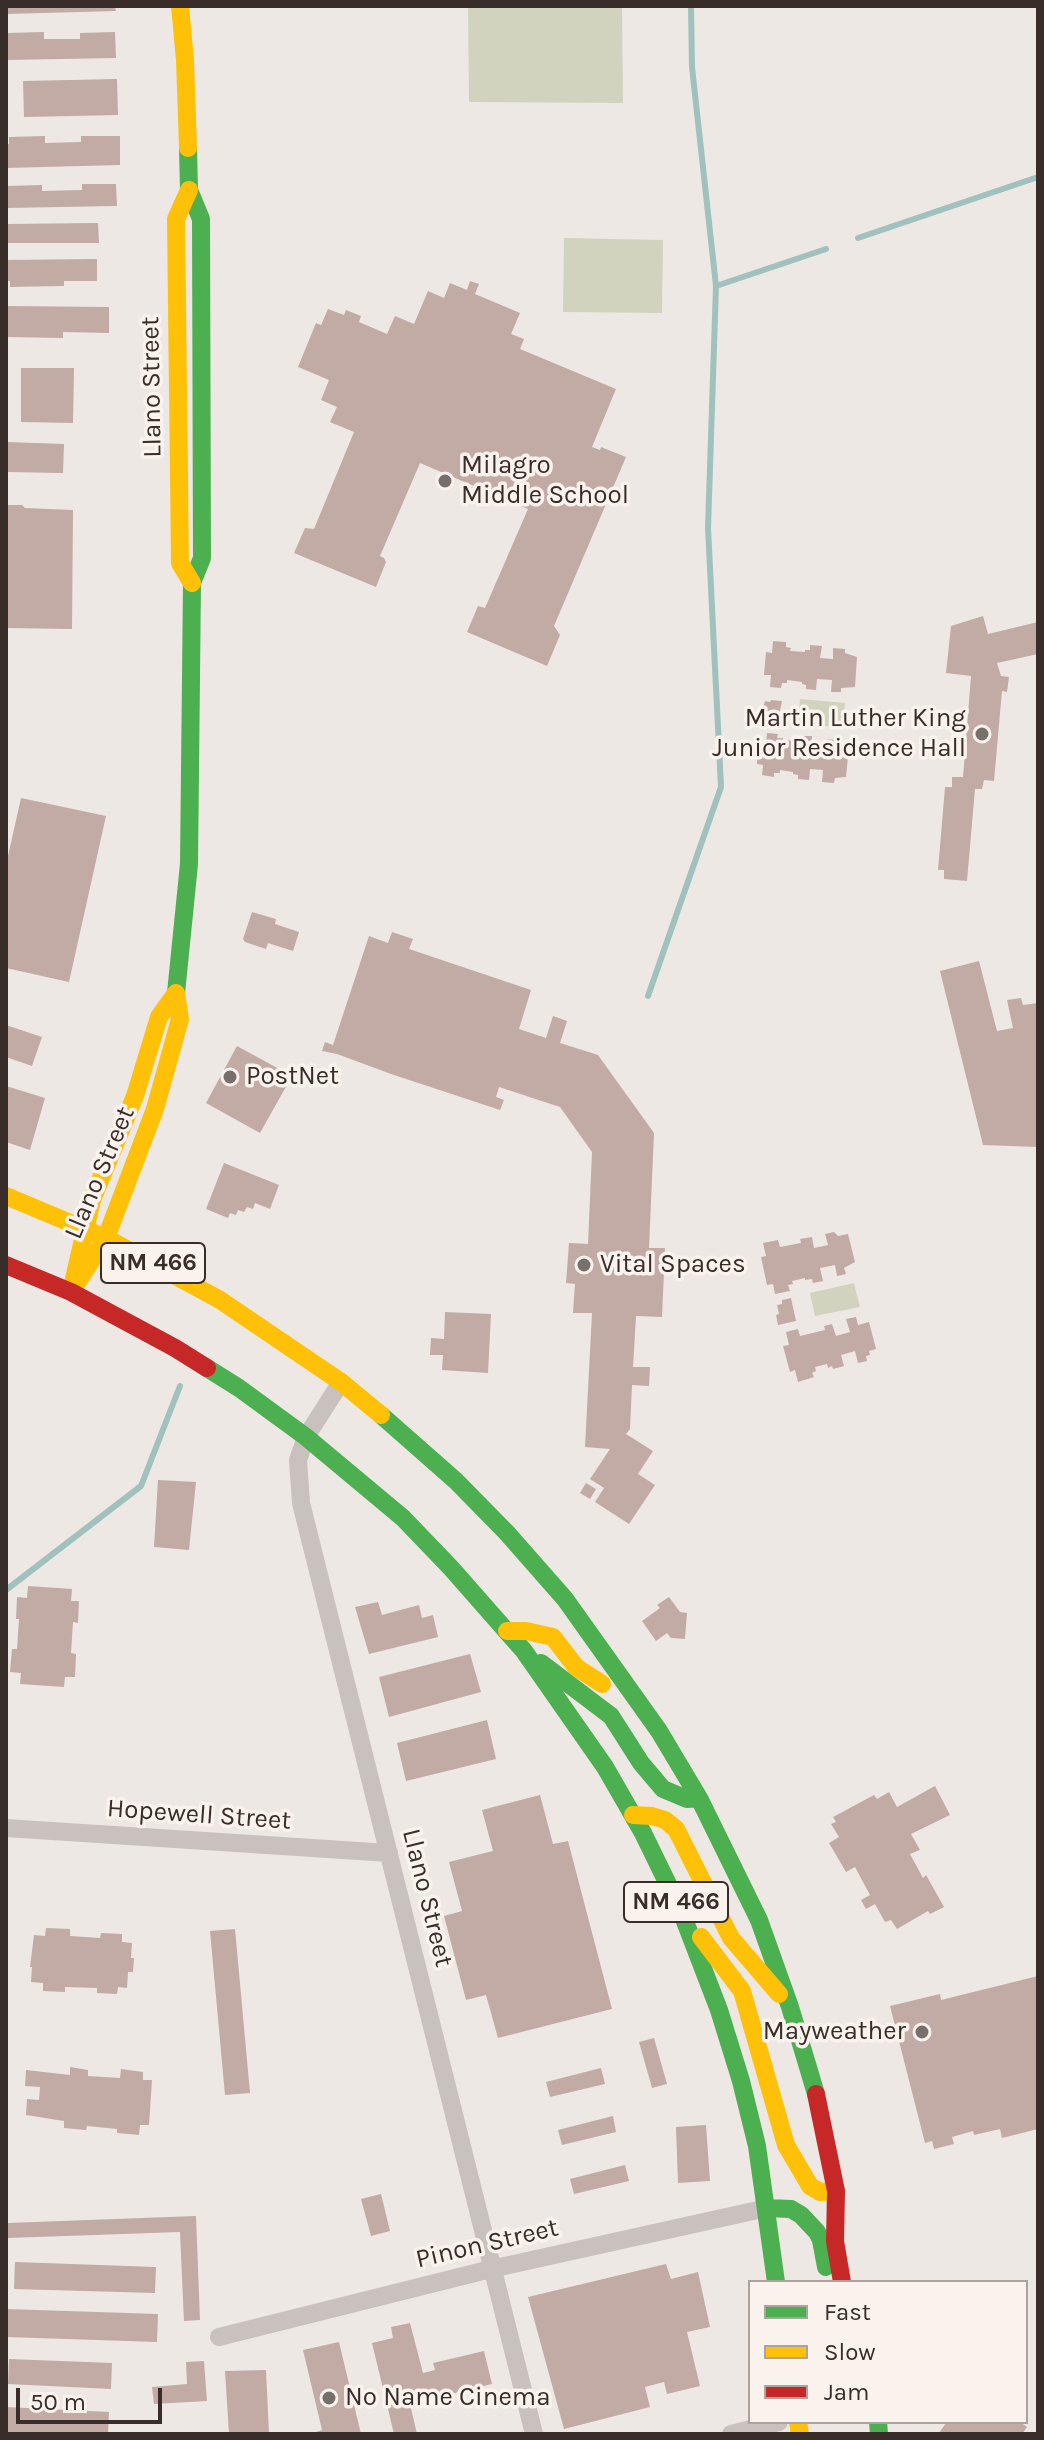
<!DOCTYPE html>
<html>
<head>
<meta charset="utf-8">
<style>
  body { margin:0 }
  #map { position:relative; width:1044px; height:2440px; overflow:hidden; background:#eee8e4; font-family:Karla,sans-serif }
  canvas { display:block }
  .frame { position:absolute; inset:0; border:8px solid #392d2a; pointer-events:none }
  .legend { position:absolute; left:748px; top:2280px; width:280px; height:144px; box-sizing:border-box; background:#faf2ec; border:2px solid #ada39e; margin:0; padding:10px 14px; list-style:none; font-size:24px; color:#392d2a }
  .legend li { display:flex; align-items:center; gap:16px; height:40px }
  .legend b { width:40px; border:2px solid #ada39e }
  .scale { position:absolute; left:16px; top:2388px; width:146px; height:36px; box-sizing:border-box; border:4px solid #392d2a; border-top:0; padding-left:10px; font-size:24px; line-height:28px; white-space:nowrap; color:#392d2a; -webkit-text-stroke:6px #faf2ec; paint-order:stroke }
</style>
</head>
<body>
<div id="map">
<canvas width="1044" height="2440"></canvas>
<div class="frame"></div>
<ul class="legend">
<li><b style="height:10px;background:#4caf50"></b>Fast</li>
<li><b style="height:10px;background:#ffc107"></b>Slow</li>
<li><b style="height:10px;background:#c62828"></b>Jam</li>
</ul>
<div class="scale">50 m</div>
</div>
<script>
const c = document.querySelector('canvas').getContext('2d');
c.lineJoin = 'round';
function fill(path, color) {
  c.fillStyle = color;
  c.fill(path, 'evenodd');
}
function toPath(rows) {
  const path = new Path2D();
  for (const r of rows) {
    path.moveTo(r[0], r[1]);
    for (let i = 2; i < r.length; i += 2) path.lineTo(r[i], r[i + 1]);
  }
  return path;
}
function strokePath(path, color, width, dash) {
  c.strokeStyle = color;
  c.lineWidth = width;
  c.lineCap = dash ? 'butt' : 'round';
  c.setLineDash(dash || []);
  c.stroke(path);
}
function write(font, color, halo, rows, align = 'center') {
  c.font = font + ' Karla,sans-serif';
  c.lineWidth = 7;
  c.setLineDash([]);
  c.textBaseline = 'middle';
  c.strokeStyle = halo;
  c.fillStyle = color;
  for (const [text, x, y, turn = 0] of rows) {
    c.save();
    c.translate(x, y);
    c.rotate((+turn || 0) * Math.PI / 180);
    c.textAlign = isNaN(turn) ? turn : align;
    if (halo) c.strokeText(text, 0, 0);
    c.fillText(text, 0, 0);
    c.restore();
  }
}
fill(toPath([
  [468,6,622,6,623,103,469,102],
  [564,238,663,240,662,313,563,312],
  [800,699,845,703,843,728,798,723],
  [854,1283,860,1307,815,1316,810,1293]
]), '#d1d3be');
strokePath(toPath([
  [691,6,692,67,716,286],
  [858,238,1038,177],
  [648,996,721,787,708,528,716,286,826,249],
  [6,1590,141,1486,180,1386]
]), '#a0c1be', 6);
fill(toPath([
  [6,6,115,6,116,11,6,14],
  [44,32,44,39,80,39,80,33,115,32,116,58,6,60,7,33],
  [117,79,118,115,24,117,23,81],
  [45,136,45,143,81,142,81,136,120,136,120,165,6,168,6,144,9,144,9,137],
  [82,184,116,184,117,206,6,208,6,186,42,185,42,191,82,190],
  [98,223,99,243,6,243,6,224],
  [97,259,97,281,64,281,64,286,10,287,10,281,6,281,6,260],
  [470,281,479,284,475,294,520,313,511,334,524,339,520,349,616,389,592,447,600,450,601,447,626,457,554,626,560,635,547,666,467,632,478,606,485,608,528,509,420,463,380,556,384,558,386,562,376,587,294,553,305,528,314,529,354,432,330,422,337,407,321,400,329,380,298,367,316,323,321,325,328,309,344,315,346,310,361,316,359,322,387,334,395,316,414,324,428,291,444,298,450,283,467,290],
  [6,306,109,307,109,333,63,332,63,338,8,337],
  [21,368,74,368,73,423,21,422],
  [6,442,64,444,63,473,6,472],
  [6,505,22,505,25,508,73,510,72,629,6,628],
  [983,616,988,634,1038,622,1038,654,997,663,1001,676,1009,677,1007,692,1002,691,994,781,984,780,982,789,975,789,967,881,944,879,944,870,938,870,945,787,952,787,952,777,963,777,971,676,946,673,951,626],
  [773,641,786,642,786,647,791,648,790,651,805,652,805,650,810,650,810,645,822,646,820,658,833,659,833,648,845,649,845,653,857,657,855,687,841,688,841,692,831,692,832,680,817,679,816,690,806,689,806,685,802,684,802,682,787,680,787,683,782,683,781,688,770,687,771,675,764,675,766,652,772,653],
  [771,700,782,701,778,721,760,719,765,701,770,702],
  [767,733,778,734,777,738,783,738,783,740,796,741,796,739,801,739,802,736,812,736,811,748,826,749,827,739,836,740,836,743,849,747,846,777,835,778,834,783,822,782,823,770,810,769,809,780,798,779,798,775,793,774,793,772,780,770,780,773,774,773,774,777,762,775,763,765,757,764,758,744,766,745],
  [21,798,106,816,69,982,6,968,6,865],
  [252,912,276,919,275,924,299,932,293,951,268,943,266,949,245,942,243,939],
  [392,932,413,939,409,949,531,990,519,1029,546,1038,553,1016,567,1021,560,1043,598,1055,654,1133,649,1248,665,1248,662,1317,636,1316,633,1367,650,1367,649,1386,632,1385,630,1429,626,1434,653,1451,638,1474,655,1485,629,1524,595,1502,604,1488,590,1479,610,1449,585,1447,592,1313,573,1313,575,1284,566,1283,569,1243,588,1244,592,1152,560,1107,499,1087,496,1097,504,1100,500,1110,391,1074,337,1054,322,1051,325,1042,333,1045,369,936,388,943],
  [979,961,997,1031,1013,1028,1007,1000,1021,998,1023,1005,1038,1003,1038,1147,983,1145,940,971],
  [6,1025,42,1037,32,1066,6,1057],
  [237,1046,292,1076,260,1133,206,1103],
  [6,1086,45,1098,30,1150,6,1142],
  [224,1163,279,1185,270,1209,255,1203,253,1209,247,1207,244,1212,238,1210,236,1215,230,1213,228,1218,206,1209],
  [834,1232,838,1236,848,1234,855,1262,844,1268,846,1274,837,1276,835,1265,820,1268,823,1281,813,1283,812,1279,805,1280,805,1278,792,1281,793,1284,788,1285,790,1291,775,1294,773,1284,767,1285,761,1257,766,1256,763,1243,778,1240,780,1247,801,1243,800,1239,812,1237,814,1248,828,1245,825,1234],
  [791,1298,796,1321,778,1325,776,1315,779,1314,777,1305,782,1304,782,1300],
  [445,1312,491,1314,488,1373,442,1370,443,1355,430,1355,431,1338,444,1339],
  [856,1317,858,1325,869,1322,876,1349,869,1351,870,1355,866,1356,867,1361,858,1363,855,1351,841,1355,844,1366,833,1369,832,1366,828,1368,827,1364,815,1367,816,1371,812,1373,814,1377,798,1382,795,1370,790,1372,783,1346,789,1345,786,1332,798,1329,800,1336,825,1330,824,1326,832,1324,836,1336,850,1332,846,1319],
  [158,1480,196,1482,189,1550,154,1547],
  [586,1483,596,1489,590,1499,580,1493],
  [28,1586,72,1589,71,1601,79,1601,78,1623,73,1622,71,1653,76,1654,75,1677,65,1677,64,1687,20,1684,21,1673,10,1672,12,1649,17,1649,19,1619,16,1619,17,1597,27,1598],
  [669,1597,680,1612,687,1613,685,1639,671,1638,667,1633,656,1641,642,1621,660,1608,657,1605],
  [378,1602,382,1615,419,1605,422,1618,433,1615,438,1637,369,1654,355,1607],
  [470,1654,481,1692,389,1717,379,1677],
  [487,1720,496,1759,406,1781,397,1743],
  [935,1786,950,1815,911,1834,920,1850,910,1854,923,1878,926,1875,944,1907,930,1914,928,1911,897,1929,891,1920,885,1922,875,1904,866,1909,861,1900,870,1895,855,1867,846,1872,829,1843,839,1837,831,1824,836,1822,833,1817,874,1795,877,1799,889,1792,897,1807],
  [540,1795,553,1844,568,1841,612,2009,498,2038,486,1995,466,2000,444,1916,462,1911,449,1862,493,1851,482,1810],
  [661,1904,666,1913,663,1914,665,1918,660,1921,653,1908],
  [46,1928,70,1929,70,1936,100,1938,101,1933,122,1934,122,1942,132,1943,131,1958,134,1958,133,1972,128,1972,127,1988,118,1987,117,1994,97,1993,97,1988,65,1987,65,1992,43,1991,43,1983,31,1982,32,1967,30,1967,34,1935,45,1936],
  [235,1929,250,2093,225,2095,210,1931],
  [1038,1976,1038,2129,1002,2138,1000,2129,974,2135,973,2131,952,2137,954,2144,934,2149,932,2141,925,2143,890,2006,940,1994,941,2000],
  [654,2038,667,2084,652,2088,639,2042],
  [70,2067,88,2070,88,2076,120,2078,121,2069,143,2072,143,2080,152,2080,149,2125,140,2125,139,2135,117,2133,117,2129,87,2126,86,2130,64,2128,64,2121,26,2115,27,2099,39,2100,40,2087,25,2086,26,2070,70,2075],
  [601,2068,605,2084,550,2097,546,2082],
  [613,2116,616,2132,562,2145,558,2130],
  [706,2125,710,2181,678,2183,676,2127],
  [625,2165,629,2181,574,2194,570,2179],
  [381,2194,390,2231,371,2236,361,2199],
  [196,2216,200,2320,184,2321,180,2232,8,2238,8,2223],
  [15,2262,156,2267,155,2293,14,2289],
  [666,2264,671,2279,698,2272,710,2327,687,2332,700,2386,667,2394,664,2382,645,2387,650,2407,564,2429,528,2297],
  [6,2309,158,2314,157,2342,6,2337],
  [410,2323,423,2373,435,2370,433,2363,484,2351,492,2384,410,2404,417,2434,394,2434,372,2343,393,2338,391,2327],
  [339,2342,361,2434,310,2434,322,2430,303,2350],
  [9,2359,112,2363,111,2389,8,2384],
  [204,2361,207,2401,154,2404,152,2387,187,2384,186,2362],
  [266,2370,269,2434,229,2434,225,2371],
  [6,2407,109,2412,108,2434,6,2432],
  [947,2422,1020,2422,1027,2427,1022,2434,938,2434]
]), '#c2aaa5');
strokePath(toPath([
  [341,1382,306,1437,298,1460,301,1503,534,2434],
  [6,1828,389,1853],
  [219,2337,491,2269,767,2208],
  [731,2434,779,2422]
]), '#c8c1bd', 18);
strokePath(toPath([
  [176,993,189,864,192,583,202,558,201,219,189,190,188,148],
  [207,1368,239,1388,306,1437,403,1518,451,1568,524,1651,605,1767,643,1833,681,1911,719,2010,741,2081,757,2146,776,2282],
  [381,1415,456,1481,507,1533,565,1599,659,1731,699,1798,759,1920,790,2007,816,2094],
  [541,1663,611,1716,641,1763,663,1789,687,1799,699,1798],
  [767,2208,791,2209,801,2215,817,2232,821,2240,826,2267],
  [878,2422,879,2434]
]), '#4caf50', 18);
strokePath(toPath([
  [180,6,185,60,188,148],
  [189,190,176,219,180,563,192,583],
  [176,993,180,1019,155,1109,106,1238,71,1292,92,1200,135,1096,159,1017,176,993],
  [6,1196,106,1238,220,1300,341,1382,381,1415],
  [507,1631,526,1631,553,1637,576,1667,602,1684],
  [633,1815,652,1816,665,1820,676,1829,731,1938,779,1994],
  [701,1937,742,1991,786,2145,810,2186,820,2192,836,2191],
  [798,2422,800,2434]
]), '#ffc107', 18);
strokePath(toPath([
  [6,1265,71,1292,175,1348,207,1368],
  [816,2094,836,2191,835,2241,842,2282]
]), '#c62828', 18);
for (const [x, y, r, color] of [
  [445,481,8,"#786e6b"],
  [982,734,8,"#786e6b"],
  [230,1077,8,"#786e6b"],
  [584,1265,8,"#786e6b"],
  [922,2032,8,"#786e6b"],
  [329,2398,8,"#786e6b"]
]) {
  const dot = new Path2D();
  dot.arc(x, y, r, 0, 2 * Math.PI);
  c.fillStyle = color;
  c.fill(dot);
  strokePath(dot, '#faf2ec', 3);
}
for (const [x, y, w] of [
  [153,1263,104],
  [676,1902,104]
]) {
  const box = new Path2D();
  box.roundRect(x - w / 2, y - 20, w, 40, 6);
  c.fillStyle = '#faf2ec';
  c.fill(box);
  strokePath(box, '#392d2a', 2);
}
write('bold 24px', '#392d2a', null, [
  ["NM 466",153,1263],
  ["NM 466",676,1902]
]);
write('26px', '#392d2a', '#faf2ec', [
  ["Llano Street",152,387,-91],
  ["Llano Street",100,1173,-67],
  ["Hopewell Street",199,1815,4],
  ["Llano Street",427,1898,76],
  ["Pinon Street",487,2244,-13]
]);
write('26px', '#392d2a', '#faf2ec', [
  ["Milagro",461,466],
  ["Middle School",461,496],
  ["Martin Luther King",966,719,"right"],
  ["Junior Residence Hall",966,749,"right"],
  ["PostNet",246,1077],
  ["Vital Spaces",600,1265],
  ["Mayweather",906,2032,"right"],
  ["No Name Cinema",345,2398]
], 'left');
</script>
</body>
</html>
